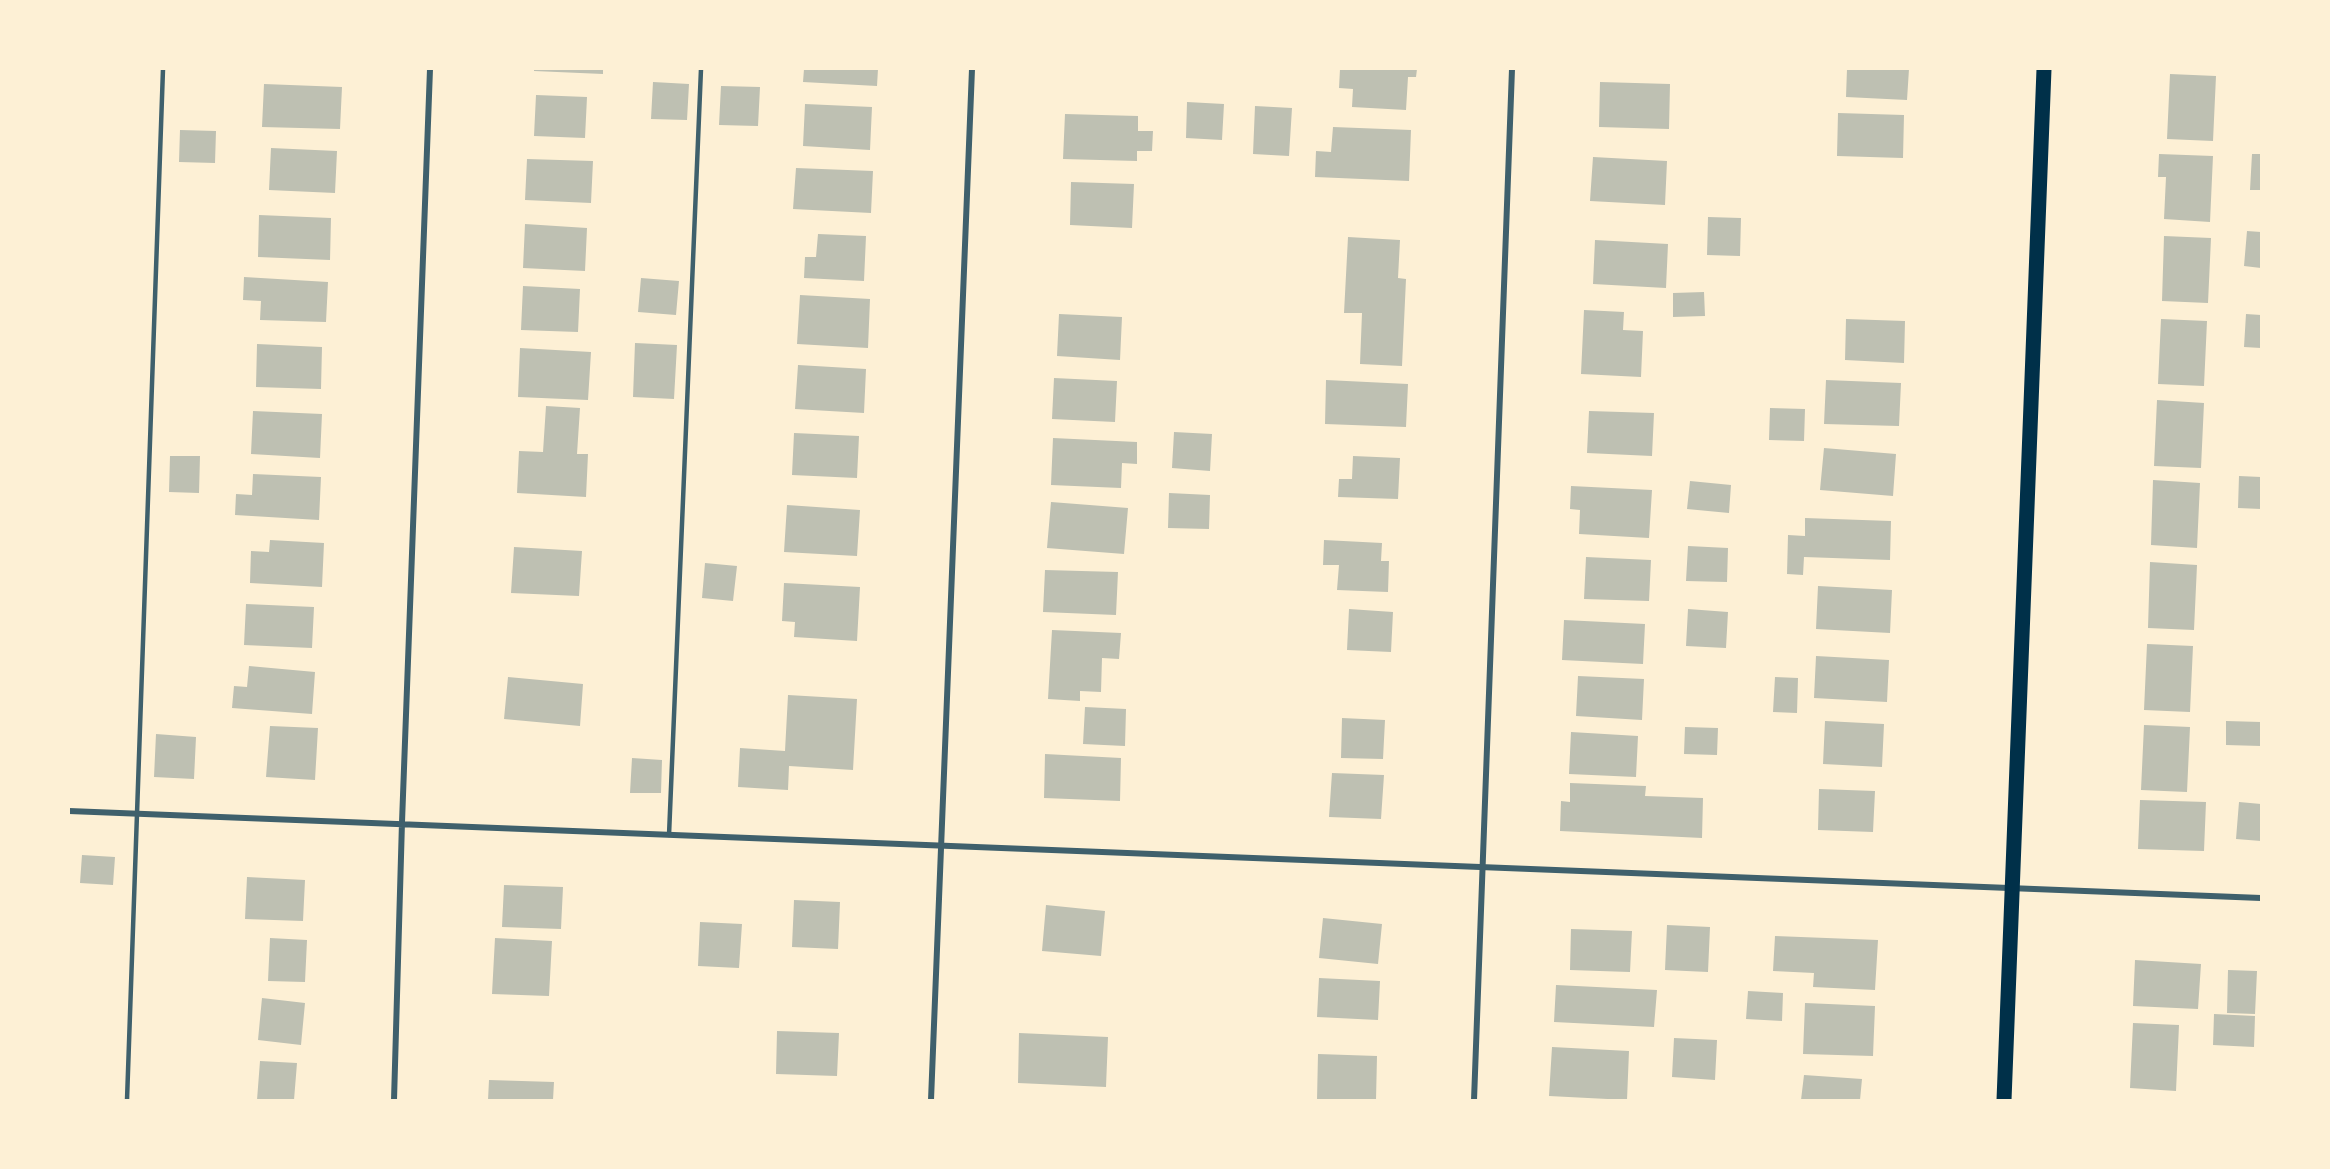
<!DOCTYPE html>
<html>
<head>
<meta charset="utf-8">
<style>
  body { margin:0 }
  #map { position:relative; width:2330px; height:1169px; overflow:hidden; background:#fdf0d5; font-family:"IBM Plex Sans",sans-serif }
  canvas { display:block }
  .frame { position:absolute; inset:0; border:70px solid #fdf0d5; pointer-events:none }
</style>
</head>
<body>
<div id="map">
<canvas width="2330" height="1169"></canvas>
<div class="frame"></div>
</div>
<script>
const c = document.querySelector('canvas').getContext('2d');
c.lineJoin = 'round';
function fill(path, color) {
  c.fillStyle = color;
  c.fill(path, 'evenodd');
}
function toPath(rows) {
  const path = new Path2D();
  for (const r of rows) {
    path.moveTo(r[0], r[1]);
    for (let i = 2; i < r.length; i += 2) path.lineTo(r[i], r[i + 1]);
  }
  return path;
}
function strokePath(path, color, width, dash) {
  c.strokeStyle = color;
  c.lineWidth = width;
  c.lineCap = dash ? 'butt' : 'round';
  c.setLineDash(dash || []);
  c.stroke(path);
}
fill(toPath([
  [534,69,603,69,603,74,534,71],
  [804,69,878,69,877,86,803,82],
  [1340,69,1417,69,1416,77,1408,77,1406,110,1352,107,1353,89,1339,88],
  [1847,69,1909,69,1907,100,1846,97],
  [2170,74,2216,76,2213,141,2167,139],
  [653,82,689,84,687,120,651,119],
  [1600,82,1670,84,1669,129,1599,127],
  [264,84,342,87,340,129,262,127],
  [721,86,760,87,758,126,719,125],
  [536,95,587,97,585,138,534,136],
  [1187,102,1224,104,1222,140,1186,138],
  [805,104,872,107,870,150,803,146],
  [1255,106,1292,108,1289,156,1253,154],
  [1838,113,1904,115,1903,158,1837,156],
  [1065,114,1138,116,1138,131,1153,131,1152,151,1137,151,1137,161,1063,159],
  [1333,127,1411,130,1409,181,1315,177,1316,151,1331,152],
  [180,130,216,131,215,163,179,162],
  [271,148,337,151,335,193,269,190],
  [2159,154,2213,156,2210,222,2164,219,2166,177,2158,177],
  [2252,154,2261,154,2261,190,2250,190],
  [1593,157,1667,161,1665,205,1590,201],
  [527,159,593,161,591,203,525,200],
  [796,168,873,171,871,213,793,209],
  [1071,182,1134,184,1132,228,1070,225],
  [259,215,331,218,330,260,258,257],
  [1708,217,1741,218,1740,256,1707,255],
  [525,224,587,228,585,271,523,268],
  [2247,231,2261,232,2261,268,2244,266],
  [818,234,866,236,864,281,804,278,805,257,816,257],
  [2164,236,2211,238,2208,303,2162,301],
  [1348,237,1400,240,1398,278,1406,279,1402,366,1360,364,1362,313,1344,313],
  [1595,240,1668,244,1666,288,1593,284],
  [244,277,328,282,326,322,260,320,261,301,243,300],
  [641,278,679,281,676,315,638,312],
  [523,286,580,289,578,332,521,330],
  [1704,292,1705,316,1673,317,1673,293],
  [800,295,870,299,868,348,797,344],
  [1584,310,1624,312,1623,330,1643,331,1641,377,1581,374],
  [1059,314,1122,317,1120,360,1057,356],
  [2246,314,2261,315,2261,348,2244,347],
  [1846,319,1905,321,1904,363,1845,360],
  [2161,319,2207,321,2204,386,2158,384],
  [635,343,677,345,674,399,633,397],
  [257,344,322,347,321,389,256,387],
  [520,348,591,352,588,400,518,397],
  [798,365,866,369,864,413,795,409],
  [1054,378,1117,381,1115,422,1052,419],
  [1326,380,1408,384,1406,427,1325,424],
  [1826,380,1901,383,1899,426,1824,424],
  [2157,400,2204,403,2201,468,2154,466],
  [546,406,580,408,577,454,588,454,586,497,517,493,519,451,543,452],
  [1770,408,1805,409,1804,441,1769,440],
  [253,411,322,414,320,458,251,454],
  [1589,411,1654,413,1652,456,1587,453],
  [1174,432,1212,434,1210,471,1172,468],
  [794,433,859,436,857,478,792,475],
  [1053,438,1137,442,1137,464,1122,463,1121,488,1051,485],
  [1824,448,1896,454,1893,496,1820,490],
  [170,456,200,456,199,493,169,492],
  [1353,456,1400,458,1398,499,1338,497,1339,479,1352,479],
  [253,474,321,477,319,520,235,515,236,494,252,495],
  [2239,476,2261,477,2261,509,2238,508],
  [2153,480,2200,483,2197,548,2151,545],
  [1690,481,1731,485,1729,513,1687,509],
  [1571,486,1652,490,1649,538,1579,534,1580,510,1570,509],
  [1169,493,1210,495,1209,529,1168,528],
  [1051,502,1128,508,1124,554,1047,548],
  [787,505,860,510,857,556,784,552],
  [1805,518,1891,521,1890,560,1804,557,1803,575,1787,574,1788,535,1805,536],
  [270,540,324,543,322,587,250,583,251,551,269,552],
  [1324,540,1382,543,1381,561,1389,561,1388,592,1337,590,1339,565,1323,565],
  [1688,546,1728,548,1727,582,1686,581],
  [514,547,582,551,579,596,511,593],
  [1586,557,1651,560,1649,601,1584,599],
  [2150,562,2197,565,2194,630,2148,628],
  [705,563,737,566,733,601,702,598],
  [1045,570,1118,572,1116,615,1043,612],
  [784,583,860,587,857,641,794,637,795,622,782,621],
  [1818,586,1892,590,1890,633,1816,629],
  [246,604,314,607,312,648,244,645],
  [1349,609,1393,612,1391,652,1347,650],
  [1688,609,1728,612,1726,648,1686,646],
  [1564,620,1645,624,1643,664,1562,660],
  [1052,630,1121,633,1119,659,1102,658,1101,692,1080,691,1080,701,1048,699],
  [2147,644,2193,646,2190,712,2144,710],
  [1816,656,1889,660,1887,702,1814,698],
  [249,666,315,672,312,714,232,708,234,686,247,687],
  [1578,676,1644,679,1642,720,1576,716],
  [508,677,583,684,580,726,504,719],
  [1775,677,1798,678,1797,713,1773,712],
  [788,695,857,699,853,770,789,766,788,790,738,787,740,748,785,751],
  [1085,707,1126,709,1125,746,1083,744],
  [1342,718,1385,720,1383,759,1341,758],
  [1825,721,1884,724,1882,767,1823,764],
  [2226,721,2261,722,2261,746,2226,745],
  [2144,725,2190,727,2187,792,2141,790],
  [270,726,318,728,315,780,266,777],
  [1685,727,1718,728,1717,755,1684,754],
  [1571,732,1638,736,1636,777,1569,774],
  [156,734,196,737,194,779,154,777],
  [1045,754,1121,758,1120,801,1044,798],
  [632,758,662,760,661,793,630,793],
  [1332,773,1384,775,1381,819,1329,817],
  [1570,783,1646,786,1645,796,1703,798,1702,838,1560,831,1561,801,1570,802],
  [1819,789,1875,791,1873,832,1818,830],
  [2140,800,2206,802,2204,851,2138,849],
  [2239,802,2261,804,2261,841,2236,839],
  [82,855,115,857,113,885,80,883],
  [247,877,305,880,303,921,245,919],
  [504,885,563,887,561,929,502,927],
  [794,900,840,902,838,949,792,947],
  [1046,905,1105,911,1101,956,1042,951],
  [1323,918,1382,924,1378,964,1319,958],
  [700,922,742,924,739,968,698,966],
  [1667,925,1710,927,1708,972,1665,970],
  [1571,929,1632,931,1630,972,1570,970],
  [1775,936,1878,940,1875,990,1813,987,1814,973,1773,971],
  [270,938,307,940,305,982,268,981],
  [495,938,552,941,549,996,492,994],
  [2135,960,2201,964,2198,1009,2133,1006],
  [2228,970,2257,971,2255,1014,2227,1013],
  [1319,978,1380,981,1378,1020,1317,1017],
  [1556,985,1657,990,1654,1027,1554,1022],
  [1748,991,1783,993,1782,1021,1746,1019],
  [262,998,305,1003,301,1045,258,1040],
  [1805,1003,1875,1006,1873,1056,1803,1054],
  [2214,1014,2255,1016,2254,1047,2213,1045],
  [2133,1023,2179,1025,2176,1091,2130,1088],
  [777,1031,839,1033,837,1076,776,1074],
  [1019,1033,1108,1037,1106,1087,1018,1083],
  [1674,1038,1717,1040,1715,1080,1672,1077],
  [1552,1047,1629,1051,1627,1100,1549,1096],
  [1318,1054,1377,1056,1376,1100,1317,1100],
  [260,1061,297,1063,294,1100,257,1100],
  [1804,1075,1862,1079,1860,1100,1801,1100],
  [489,1080,554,1082,553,1100,488,1100]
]), '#bec0b2');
strokePath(toPath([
  [669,835,701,69],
  [127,1100,163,69]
]), '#3f606c', 4.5);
strokePath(toPath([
  [69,811,2261,898],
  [394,1100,402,822,430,69],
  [931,1100,972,69],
  [1474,1100,1512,69]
]), '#3f606c', 6);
strokePath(toPath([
  [2004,1100,2044,69]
]), '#003049', 15);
</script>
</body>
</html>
